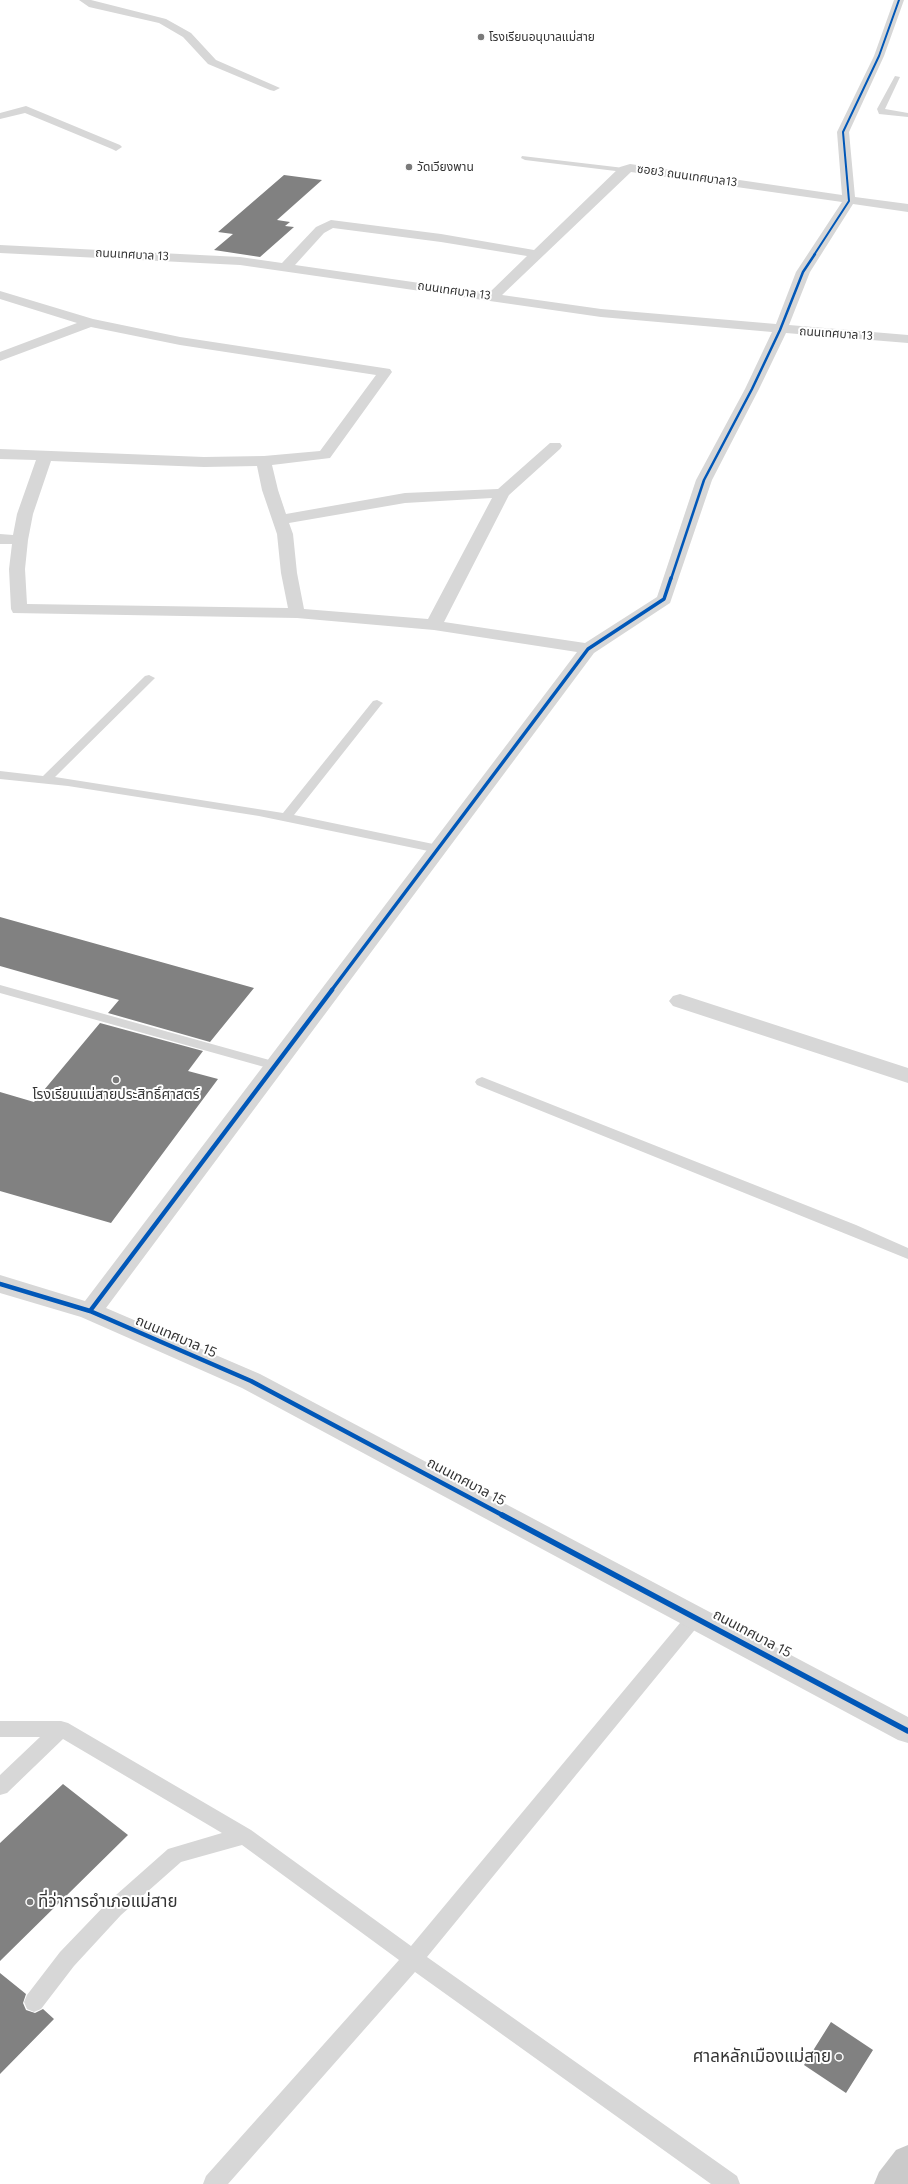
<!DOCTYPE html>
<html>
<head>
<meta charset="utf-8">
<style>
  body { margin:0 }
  canvas { display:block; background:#fff }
</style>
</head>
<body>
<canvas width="908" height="2184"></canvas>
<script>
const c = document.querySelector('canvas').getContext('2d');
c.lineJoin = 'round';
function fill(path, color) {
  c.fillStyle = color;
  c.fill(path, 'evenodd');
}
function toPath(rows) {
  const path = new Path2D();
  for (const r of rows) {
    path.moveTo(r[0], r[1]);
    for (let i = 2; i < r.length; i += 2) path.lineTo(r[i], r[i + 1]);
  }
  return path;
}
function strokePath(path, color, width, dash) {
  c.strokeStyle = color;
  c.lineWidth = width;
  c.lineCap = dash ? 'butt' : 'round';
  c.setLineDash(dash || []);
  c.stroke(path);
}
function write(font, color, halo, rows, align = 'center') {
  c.font = font + ' Figtree,"Noto Sans Thai",sans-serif';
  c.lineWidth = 4;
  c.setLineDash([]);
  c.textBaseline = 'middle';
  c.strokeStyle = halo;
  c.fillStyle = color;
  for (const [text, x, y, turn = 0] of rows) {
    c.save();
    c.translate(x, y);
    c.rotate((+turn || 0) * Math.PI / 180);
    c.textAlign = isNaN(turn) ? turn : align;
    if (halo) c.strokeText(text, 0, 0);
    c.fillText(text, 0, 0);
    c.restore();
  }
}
fill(toPath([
  [284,175,322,180,277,220,290,222,285,226,294,227,260,257,214,250,233,234,218,232],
  [0,917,254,988,210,1042,108,1013,119,1000,0,966],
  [100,1023,203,1051,188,1071,218,1079,111,1223,0,1191,0,1092,34,1102],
  [63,1784,128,1835,0,1961,0,1843],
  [0,1973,26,1994,23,2003,26,2010,35,2013,43,2009,54,2019,0,2074],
  [831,2022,873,2050,846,2093,804,2065]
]), '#818181');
fill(toPath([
  [895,76,900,77,885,109,908,113,908,117,879,114,877,109,895,76],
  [522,156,624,168,628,170,624,172,525,160,521,158,522,156],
  [149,675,155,678,153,680,55,777,283,813,373,701,377,700,383,703,381,705,294,815,438,845,444,849,438,853,259,816,68,786,0,779,0,771,43,776,145,676,149,675],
  [0,985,280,1063,282,1066,280,1069,275,1070,0,993,0,985],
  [482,1077,856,1225,908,1248,908,1259,477,1085,475,1082,477,1079,482,1077],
  [696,1609,702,1611,705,1616,702,1621,427,1957,737,2176,740,2184,711,2184,415,1972,228,2184,203,2184,206,2176,399,1960,242,1845,181,1862,121,1915,74,1966,41,2009,34,2012,27,2009,24,2002,27,1995,60,1952,107,1903,168,1849,222,1833,63,1739,7,1793,0,1795,0,1775,40,1737,0,1737,0,1721,61,1721,68,1723,251,1830,411,1946,690,1611,696,1609]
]), '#d7d7d7');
fill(toPath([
  [79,0,91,0,166,19,191,33,216,60,280,88,274,91,270,90,208,64,183,37,159,23,89,7,79,0],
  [894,0,904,0,884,56,849,132,855,197,908,204,908,212,853,204,810,272,789,325,908,335,908,343,786,333,759,389,712,480,670,603,594,653,106,1308,260,1374,908,1717,908,1743,898,1740,242,1388,81,1317,0,1293,0,1275,85,1301,577,652,434,630,297,618,13,613,11,609,9,569,12,544,0,544,0,534,13,535,17,514,36,460,0,459,0,449,204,457,264,456,320,451,376,375,180,345,91,327,0,361,0,352,77,323,0,299,0,291,93,319,180,337,390,369,392,372,330,458,272,465,278,490,286,514,405,493,498,489,550,443,560,443,562,446,560,449,509,495,444,622,585,643,657,597,696,480,745,389,772,332,601,317,240,265,0,253,0,245,240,257,282,263,316,227,331,220,441,234,534,250,620,167,630,164,842,195,837,132,874,56,894,0],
  [631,172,842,202,796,272,776,324,601,309,502,295,631,172],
  [333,228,441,242,527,256,489,293,295,265,324,233,333,228],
  [51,461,204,467,257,466,262,490,277,534,281,573,288,608,27,604,25,569,28,540,33,514,51,461],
  [492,498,428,619,304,609,297,573,293,534,289,523,405,503,492,498],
  [26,106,120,145,122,147,116,151,112,149,25,113,0,119,0,113,26,106],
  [680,994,908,1068,908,1083,673,1006,669,1001,673,996,680,994]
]), '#d7d7d7');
fill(toPath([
  [908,2145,908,2184,874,2184,879,2172,896,2150,908,2145]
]), '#cacaca');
strokePath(toPath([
  [814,255,849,201,843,132,879,56,899,0]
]), '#0057b8', 2);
strokePath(toPath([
  [671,579,704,480,752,389,780,330,803,272,815,254]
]), '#0057b8', 2.5);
strokePath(toPath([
  [331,991,588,649,664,599,671,578]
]), '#0057b8', 3.5);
strokePath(toPath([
  [0,1284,90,1311,251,1381,504,1516],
  [90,1311,332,990]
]), '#0057b8', 4.5);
strokePath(toPath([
  [502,1515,908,1731]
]), '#0057b8', 5.5);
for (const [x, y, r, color] of [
  [481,37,4,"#7a7a7a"],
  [409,167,4,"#7a7a7a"],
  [116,1080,4,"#7a7a7a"],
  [30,1902,4,"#7a7a7a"],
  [839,2057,4,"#7a7a7a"]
]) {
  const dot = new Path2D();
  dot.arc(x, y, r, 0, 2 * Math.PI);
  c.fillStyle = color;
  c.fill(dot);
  strokePath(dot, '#fff', 1.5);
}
write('12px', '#333', '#fff', [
  ["โรงเรียนอนุบาลแม่สาย",489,37],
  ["วัดเวียงพาน",417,167]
], 'left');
write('12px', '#333', '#fff', [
  ["ซอย3 ถนนเทศบาล13",687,176,8],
  ["ถนนเทศบาล 13",132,255,3],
  ["ถนนเทศบาล 13",454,291,8],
  ["ถนนเทศบาล 13",836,334,4]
]);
write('14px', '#333', '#fff', [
  ["โรงเรียนแม่สายประสิทธิ์ศาสตร์",116,1095]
]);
write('14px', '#333', '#fff', [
  ["ถนนเทศบาล 15",176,1337,23],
  ["ถนนเทศบาล 15",466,1482,28],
  ["ถนนเทศบาล 15",752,1634,28]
]);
write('17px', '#333', '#fff', [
  ["ที่ว่าการอำเภอแม่สาย",38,1902],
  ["ศาลหลักเมืองแม่สาย",831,2057,"right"]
], 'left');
</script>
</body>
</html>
